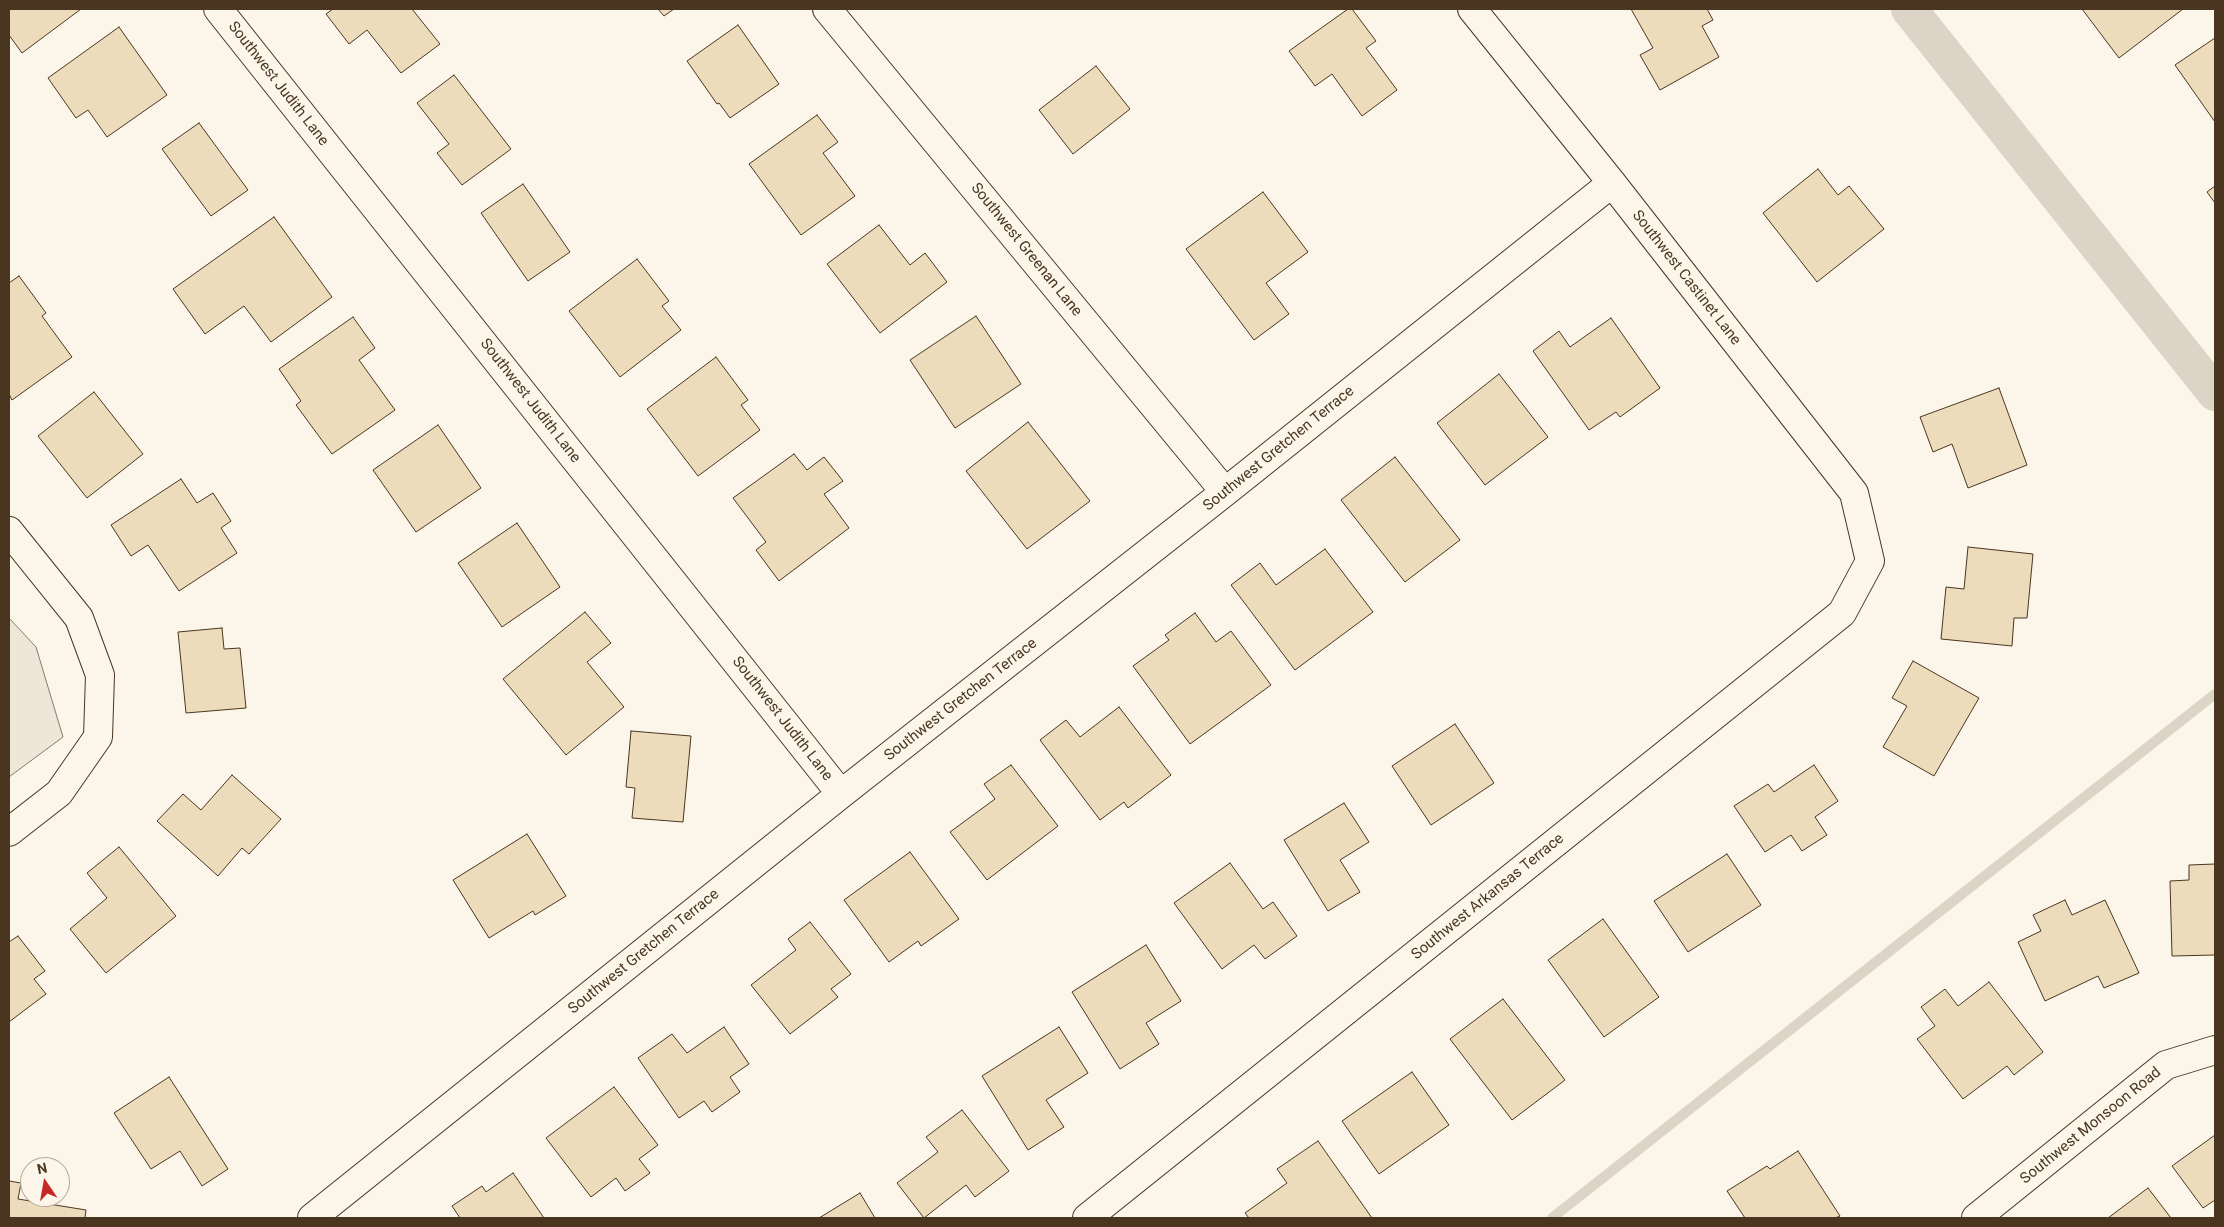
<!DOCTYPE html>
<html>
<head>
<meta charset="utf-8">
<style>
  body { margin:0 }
  #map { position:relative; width:2224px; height:1227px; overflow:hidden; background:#fbf6e9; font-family:Roboto,sans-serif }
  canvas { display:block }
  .frame { position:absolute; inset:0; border:10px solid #4a3520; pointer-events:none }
  .north { position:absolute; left:20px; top:1157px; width:50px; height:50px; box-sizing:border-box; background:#fbf6e9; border:1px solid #b4a999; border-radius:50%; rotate:348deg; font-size:14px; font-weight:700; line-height:20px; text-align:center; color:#4a3520 }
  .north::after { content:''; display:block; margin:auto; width:18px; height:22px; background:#c62828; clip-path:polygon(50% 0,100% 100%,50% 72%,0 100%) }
</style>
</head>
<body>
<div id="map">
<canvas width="2224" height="1227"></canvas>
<div class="frame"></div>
<div class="north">N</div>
</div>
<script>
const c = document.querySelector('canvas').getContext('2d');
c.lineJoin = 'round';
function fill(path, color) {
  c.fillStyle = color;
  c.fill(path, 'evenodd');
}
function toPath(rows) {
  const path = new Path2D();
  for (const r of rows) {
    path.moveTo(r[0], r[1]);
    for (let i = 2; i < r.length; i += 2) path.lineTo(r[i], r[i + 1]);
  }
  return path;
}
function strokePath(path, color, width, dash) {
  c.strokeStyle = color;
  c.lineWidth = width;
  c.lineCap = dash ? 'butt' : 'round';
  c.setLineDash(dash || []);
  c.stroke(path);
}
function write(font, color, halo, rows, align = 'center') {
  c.font = font + ' Roboto,sans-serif';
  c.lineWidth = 4;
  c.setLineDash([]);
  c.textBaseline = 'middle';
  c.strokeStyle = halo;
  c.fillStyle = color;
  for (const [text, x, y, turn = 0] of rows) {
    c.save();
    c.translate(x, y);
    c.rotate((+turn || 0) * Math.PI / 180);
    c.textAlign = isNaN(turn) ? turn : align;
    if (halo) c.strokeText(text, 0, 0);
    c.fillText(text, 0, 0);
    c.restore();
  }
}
const green = toPath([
  [9,618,36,647,63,737,9,777,9,618]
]);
fill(green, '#ede6d9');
strokePath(green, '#887966', 1);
strokePath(toPath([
  [1552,1218,2215,694]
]), '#dcd4c6', 10);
strokePath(toPath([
  [1909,9,2215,393]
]), '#dcd4c6', 36);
const building = toPath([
  [9,9,81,9,22,53,9,35,9,9],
  [333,9,412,9,440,44,401,73,367,30,349,44,326,14,333,9],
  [658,9,674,9,664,16,658,9],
  [1348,9,1352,9,1376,41,1366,48,1397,90,1362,116,1332,74,1315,86,1289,51,1348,9],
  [1631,9,1707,9,1713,20,1702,26,1719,57,1660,90,1640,55,1653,48,1631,9],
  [2082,9,2183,9,2119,58,2082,9],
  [738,25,779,84,730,118,719,103,717,104,687,61,738,25],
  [119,27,167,95,107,137,88,110,76,118,48,78,119,27],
  [2215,38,2215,122,2175,65,2215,38],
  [1096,66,1130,109,1073,154,1039,110,1096,66],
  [454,75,511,149,462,185,437,153,449,144,417,103,454,75],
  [817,115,838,142,823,153,855,196,801,235,749,164,817,115],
  [199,123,248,190,211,216,162,149,199,123],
  [1818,169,1838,195,1849,186,1884,229,1817,282,1763,213,1818,169],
  [523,184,570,252,528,281,481,213,523,184],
  [2215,186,2215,203,2207,192,2215,186],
  [1263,192,1308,252,1266,283,1289,314,1254,340,1186,249,1263,192],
  [274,217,332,297,271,342,244,306,205,334,173,289,274,217],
  [879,225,910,265,925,253,947,282,880,333,827,264,879,225],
  [637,259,669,301,662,306,681,330,620,377,569,311,637,259],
  [19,276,46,313,42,316,72,357,12,400,9,394,9,283,19,276],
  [976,316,1021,384,955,428,910,360,976,316],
  [353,317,375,348,359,360,395,410,332,454,296,405,301,401,279,369,353,317],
  [1611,318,1660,388,1620,417,1616,412,1589,430,1533,351,1559,331,1570,347,1611,318],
  [716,357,748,400,741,405,760,430,698,476,647,409,716,357],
  [1499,374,1548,437,1485,485,1437,423,1499,374],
  [1999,388,2027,465,1968,488,1952,444,1933,452,1920,417,1999,388],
  [94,392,143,454,87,498,38,436,94,392],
  [1028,422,1090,501,1027,549,966,471,1028,422],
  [438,425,481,488,416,532,373,470,438,425],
  [794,454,807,470,824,457,843,481,824,494,849,528,779,581,756,550,766,542,733,498,794,454],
  [1395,457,1460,540,1405,582,1341,500,1395,457],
  [181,479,197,503,213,493,231,521,221,528,237,553,179,591,148,545,131,556,111,525,181,479],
  [517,523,560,587,502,627,458,563,517,523],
  [1968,547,2033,554,2027,618,2014,618,2012,646,1941,639,1946,587,1964,589,1968,547],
  [1325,549,1373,612,1295,670,1231,585,1260,563,1276,585,1325,549],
  [585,612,611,643,587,662,624,707,566,755,503,679,585,612],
  [1195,613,1216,642,1231,631,1271,685,1190,744,1133,666,1169,640,1165,635,1195,613],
  [222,628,224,649,240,648,246,708,186,713,178,632,222,628],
  [1913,661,1979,698,1934,776,1883,747,1907,706,1892,698,1913,661],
  [1119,707,1171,775,1128,808,1124,802,1100,820,1040,740,1066,720,1080,737,1119,707],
  [1455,724,1494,783,1431,825,1392,766,1455,724],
  [631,731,691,736,683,822,632,818,635,788,626,787,631,731],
  [1011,765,1058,826,987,880,950,832,995,799,984,784,1011,765],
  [1814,765,1838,801,1815,817,1827,835,1802,851,1791,835,1765,852,1734,806,1768,784,1774,792,1814,765],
  [232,775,281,819,249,854,242,848,218,876,157,821,183,794,201,810,232,775],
  [1344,803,1369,842,1340,860,1360,892,1328,911,1284,840,1344,803],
  [527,834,566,896,535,915,533,911,489,938,453,880,527,834],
  [119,847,176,916,106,973,70,929,107,898,87,873,119,847],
  [910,852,959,919,921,946,918,941,889,962,844,900,910,852],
  [1727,854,1761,905,1688,952,1654,901,1727,854],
  [1230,863,1263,909,1273,902,1297,936,1265,959,1254,945,1222,969,1174,903,1230,863],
  [2215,864,2215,955,2172,956,2170,881,2189,880,2189,865,2215,864],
  [2065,900,2072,915,2105,900,2139,973,2104,988,2098,976,2045,1001,2018,942,2041,931,2033,915,2065,900],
  [1603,919,1659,997,1604,1037,1548,960,1603,919],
  [810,922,851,974,831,989,838,997,790,1034,751,985,796,950,788,939,810,922],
  [18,936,45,971,34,979,46,994,9,1022,9,942,18,936],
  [1146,945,1181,1001,1146,1023,1159,1044,1120,1069,1072,992,1146,945],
  [1989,982,2043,1052,2014,1075,2007,1066,1963,1099,1917,1039,1935,1026,1921,1007,1945,989,1958,1006,1989,982],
  [1503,999,1565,1080,1512,1120,1450,1039,1503,999],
  [724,1027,749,1064,730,1077,740,1092,712,1112,704,1101,679,1118,638,1058,672,1034,687,1053,724,1027],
  [1059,1027,1088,1073,1046,1100,1064,1127,1028,1150,982,1076,1059,1027],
  [1412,1072,1449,1125,1379,1174,1342,1121,1412,1072],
  [169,1077,228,1169,202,1186,180,1151,151,1169,114,1113,169,1077],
  [614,1087,658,1145,639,1159,650,1173,625,1191,616,1178,591,1197,546,1138,614,1087],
  [962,1110,1009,1171,975,1197,966,1185,924,1218,897,1183,938,1152,926,1137,962,1110],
  [2215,1135,2215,1200,2203,1208,2172,1166,2215,1135],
  [1318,1141,1372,1218,1249,1218,1245,1213,1287,1183,1277,1169,1318,1141],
  [1798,1151,1840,1216,1835,1218,1745,1218,1727,1191,1767,1166,1770,1169,1798,1151],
  [513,1173,544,1218,460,1218,452,1206,482,1186,486,1192,513,1173],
  [9,1181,21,1183,18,1199,86,1210,85,1218,9,1218,9,1181],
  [2148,1188,2171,1218,2108,1218,2148,1188],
  [860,1193,875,1218,819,1218,860,1193]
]);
fill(building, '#ecdcbc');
strokePath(building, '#4a3520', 1);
const minor = toPath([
  [218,9,841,794],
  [827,9,1225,492],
  [9,531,79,618,100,675,98,737,59,793,9,832],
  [312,1218,841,794,1225,492,1612,183],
  [1087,1218,1842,613,1870,561,1854,493,1612,183,1472,9],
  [1976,1218,2166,1065,2215,1050]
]);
strokePath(minor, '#4a3520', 30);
strokePath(minor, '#fbf6e9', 28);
write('15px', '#4a3520', '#fbf6e9', [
  ["Southwest Judith Lane",278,84,52],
  ["Southwest Greenan Lane",1026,250,51],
  ["Southwest Castinet Lane",1686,278,52],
  ["Southwest Judith Lane",530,401,52],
  ["Southwest Gretchen Terrace",1279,449,-39],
  ["Southwest Gretchen Terrace",961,700,-38],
  ["Southwest Judith Lane",782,719,52],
  ["Southwest Arkansas Terrace",1488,897,-39],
  ["Southwest Gretchen Terrace",644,952,-39],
  ["Southwest Monsoon Road",2091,1126,-39]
]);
</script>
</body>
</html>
